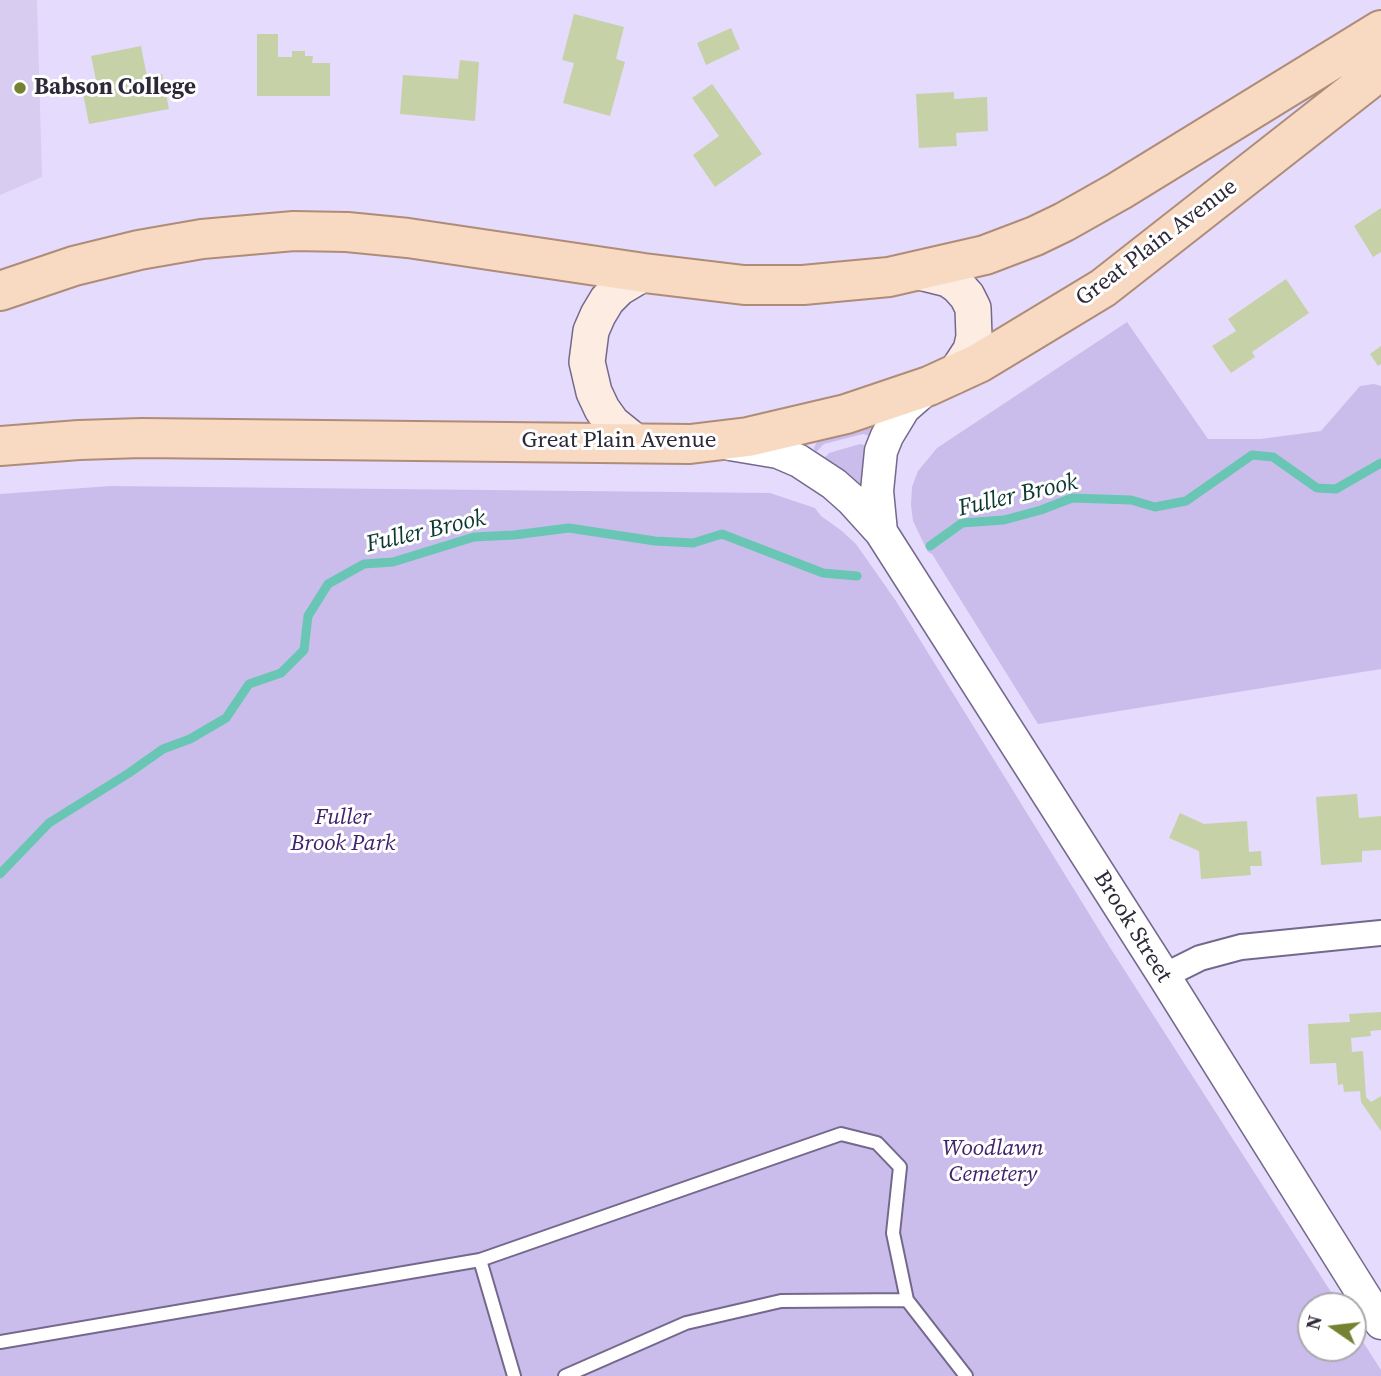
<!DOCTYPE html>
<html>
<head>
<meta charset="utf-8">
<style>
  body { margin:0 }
  #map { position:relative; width:1381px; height:1376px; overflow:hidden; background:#e5dbfc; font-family:"Source Serif 4",serif }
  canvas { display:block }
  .north { position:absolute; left:1297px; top:1292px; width:70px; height:70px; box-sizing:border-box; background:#fff; border:2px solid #aba9af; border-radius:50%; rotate:284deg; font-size:19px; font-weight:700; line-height:28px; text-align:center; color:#2e2938 }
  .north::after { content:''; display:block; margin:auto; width:24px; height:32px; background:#738331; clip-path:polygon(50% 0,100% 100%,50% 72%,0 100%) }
</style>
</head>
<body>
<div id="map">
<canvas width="1381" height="1376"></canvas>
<div class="north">N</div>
</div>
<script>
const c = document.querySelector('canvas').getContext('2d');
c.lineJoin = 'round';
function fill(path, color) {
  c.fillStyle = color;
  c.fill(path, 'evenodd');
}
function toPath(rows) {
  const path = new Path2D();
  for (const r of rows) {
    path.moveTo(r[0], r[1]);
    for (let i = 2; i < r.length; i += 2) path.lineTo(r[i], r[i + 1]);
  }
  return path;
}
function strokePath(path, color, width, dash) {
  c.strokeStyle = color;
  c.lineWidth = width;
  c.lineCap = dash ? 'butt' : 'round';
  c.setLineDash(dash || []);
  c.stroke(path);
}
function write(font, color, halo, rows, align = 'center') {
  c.font = font + ' "Source Serif 4",serif';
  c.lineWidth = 6;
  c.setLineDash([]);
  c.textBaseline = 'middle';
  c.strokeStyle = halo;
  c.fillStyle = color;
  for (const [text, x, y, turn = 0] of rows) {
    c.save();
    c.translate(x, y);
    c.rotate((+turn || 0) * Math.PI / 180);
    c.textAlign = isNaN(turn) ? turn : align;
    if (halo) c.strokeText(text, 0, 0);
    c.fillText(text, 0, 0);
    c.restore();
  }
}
fill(toPath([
  [0,0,37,0,42,177,0,195]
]), '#d8ccf1');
fill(toPath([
  [1127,322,1208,439,1260,439,1321,431,1360,386,1374,384,1381,386,1381,669,1038,724,932,554,928,552,913,521,911,505,912,487,918,471,937,448],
  [865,428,872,429,874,437,863,434,824,444,816,452,814,448,817,441],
  [860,444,871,447,867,497,823,459,829,453],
  [111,486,770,493,815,508,821,516,842,531,856,544,896,601,1109,946,1340,1306,1311,1306,1311,1348,1353,1348,1353,1326,1381,1370,1381,1376,0,1376,0,494]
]), '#cbbdeb');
strokePath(toPath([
  [930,546,962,523,1004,520,1041,510,1072,498,1131,500,1155,507,1186,501,1252,455,1273,457,1317,488,1336,489,1381,463],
  [0,874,49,823,129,773,163,749,190,739,226,718,249,684,281,673,304,650,308,616,328,584,364,564,393,562,474,537,514,535,569,528,655,541,693,543,722,534,823,573,857,576]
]), '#6ac6b4', 9);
fill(toPath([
  [574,14,624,27,616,59,625,62,610,116,563,103,574,63,562,60],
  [731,28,740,49,706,65,697,43],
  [257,34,278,34,278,57,292,57,292,51,305,51,305,56,313,56,312,63,330,63,330,96,257,96],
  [141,46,147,77,162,74,169,109,89,124,82,88,91,87,90,81,96,80,91,56],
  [460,60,479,62,475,121,400,114,403,75,458,79],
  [712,84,762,154,715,187,693,155,719,136,692,98],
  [954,92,954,99,987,97,988,131,956,133,957,146,919,148,916,94],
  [1381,208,1381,252,1373,257,1354,226],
  [1286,279,1309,313,1252,352,1255,357,1231,373,1212,346,1236,331,1228,319],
  [1381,346,1381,364,1378,366,1370,354],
  [1357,794,1359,818,1381,816,1381,850,1362,851,1362,862,1321,865,1316,797],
  [1180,813,1204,824,1247,821,1249,852,1261,851,1262,866,1250,866,1251,875,1201,879,1199,851,1169,838],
  [1381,1012,1381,1030,1370,1031,1371,1036,1351,1038,1352,1052,1363,1051,1366,1097,1371,1102,1381,1096,1381,1131,1361,1102,1360,1091,1344,1092,1343,1084,1338,1085,1336,1063,1310,1064,1308,1024,1350,1022,1349,1014]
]), '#c7d1a8');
const service = toPath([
  [0,1342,480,1260],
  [514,1376,480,1260,841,1134,877,1143,900,1167,893,1233,907,1300,966,1376],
  [565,1376,686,1323,781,1301,907,1300]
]);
const minor = toPath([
  [1164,976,1200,958,1241,947,1381,933]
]);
const tertiary = toPath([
  [730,444,778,452,799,461,834,484,852,500,881,532,1164,976,1381,1323],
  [881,532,877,491,881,451,887,436,904,408,928,387]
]);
const secondary = toPath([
  [920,272,948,279,958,286,967,296,973,308,974,337,971,350,954,376],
  [638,444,612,423,602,409,594,392,587,362,591,331,598,315,607,300,619,288,644,273]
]);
const primary = toPath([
  [0,291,74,266,139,250,202,239,294,231,347,232,408,238,644,273,744,285,803,285,889,277,985,255,1035,236,1064,222,1119,191,1381,30],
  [0,446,79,440,142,438,690,444,748,437,846,414,929,386,979,363,1103,288,1381,70]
]);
strokePath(service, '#74698d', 16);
strokePath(minor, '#74698d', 28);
strokePath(tertiary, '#74698d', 35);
strokePath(secondary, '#74698d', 38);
strokePath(primary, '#af8c78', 42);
strokePath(service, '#fff', 12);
strokePath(minor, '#fff', 24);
strokePath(tertiary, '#fff', 32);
strokePath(secondary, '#fcece1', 35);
strokePath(primary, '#f8dac2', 38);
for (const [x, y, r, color] of [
  [20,88,7,"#738331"]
]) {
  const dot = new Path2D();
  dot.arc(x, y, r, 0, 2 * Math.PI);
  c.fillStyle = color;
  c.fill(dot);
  strokePath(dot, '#fff', 2.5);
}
write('bold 23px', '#2e2938', '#fff', [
  ["Babson College",34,88]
], 'left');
write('23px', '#2e2938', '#fff', [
  ["Great Plain Avenue",1157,243,-37],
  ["Great Plain Avenue",619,441],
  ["Brook Street",1132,927,58]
]);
write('italic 23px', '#42226d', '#fff', [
  ["Fuller",343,818],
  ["Brook Park",343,844],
  ["Woodlawn",993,1149],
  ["Cemetery",993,1175]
]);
write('italic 24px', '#0c3830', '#fff', [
  ["Fuller Brook",1018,496,-13],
  ["Fuller Brook",426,532,-13]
]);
</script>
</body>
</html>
